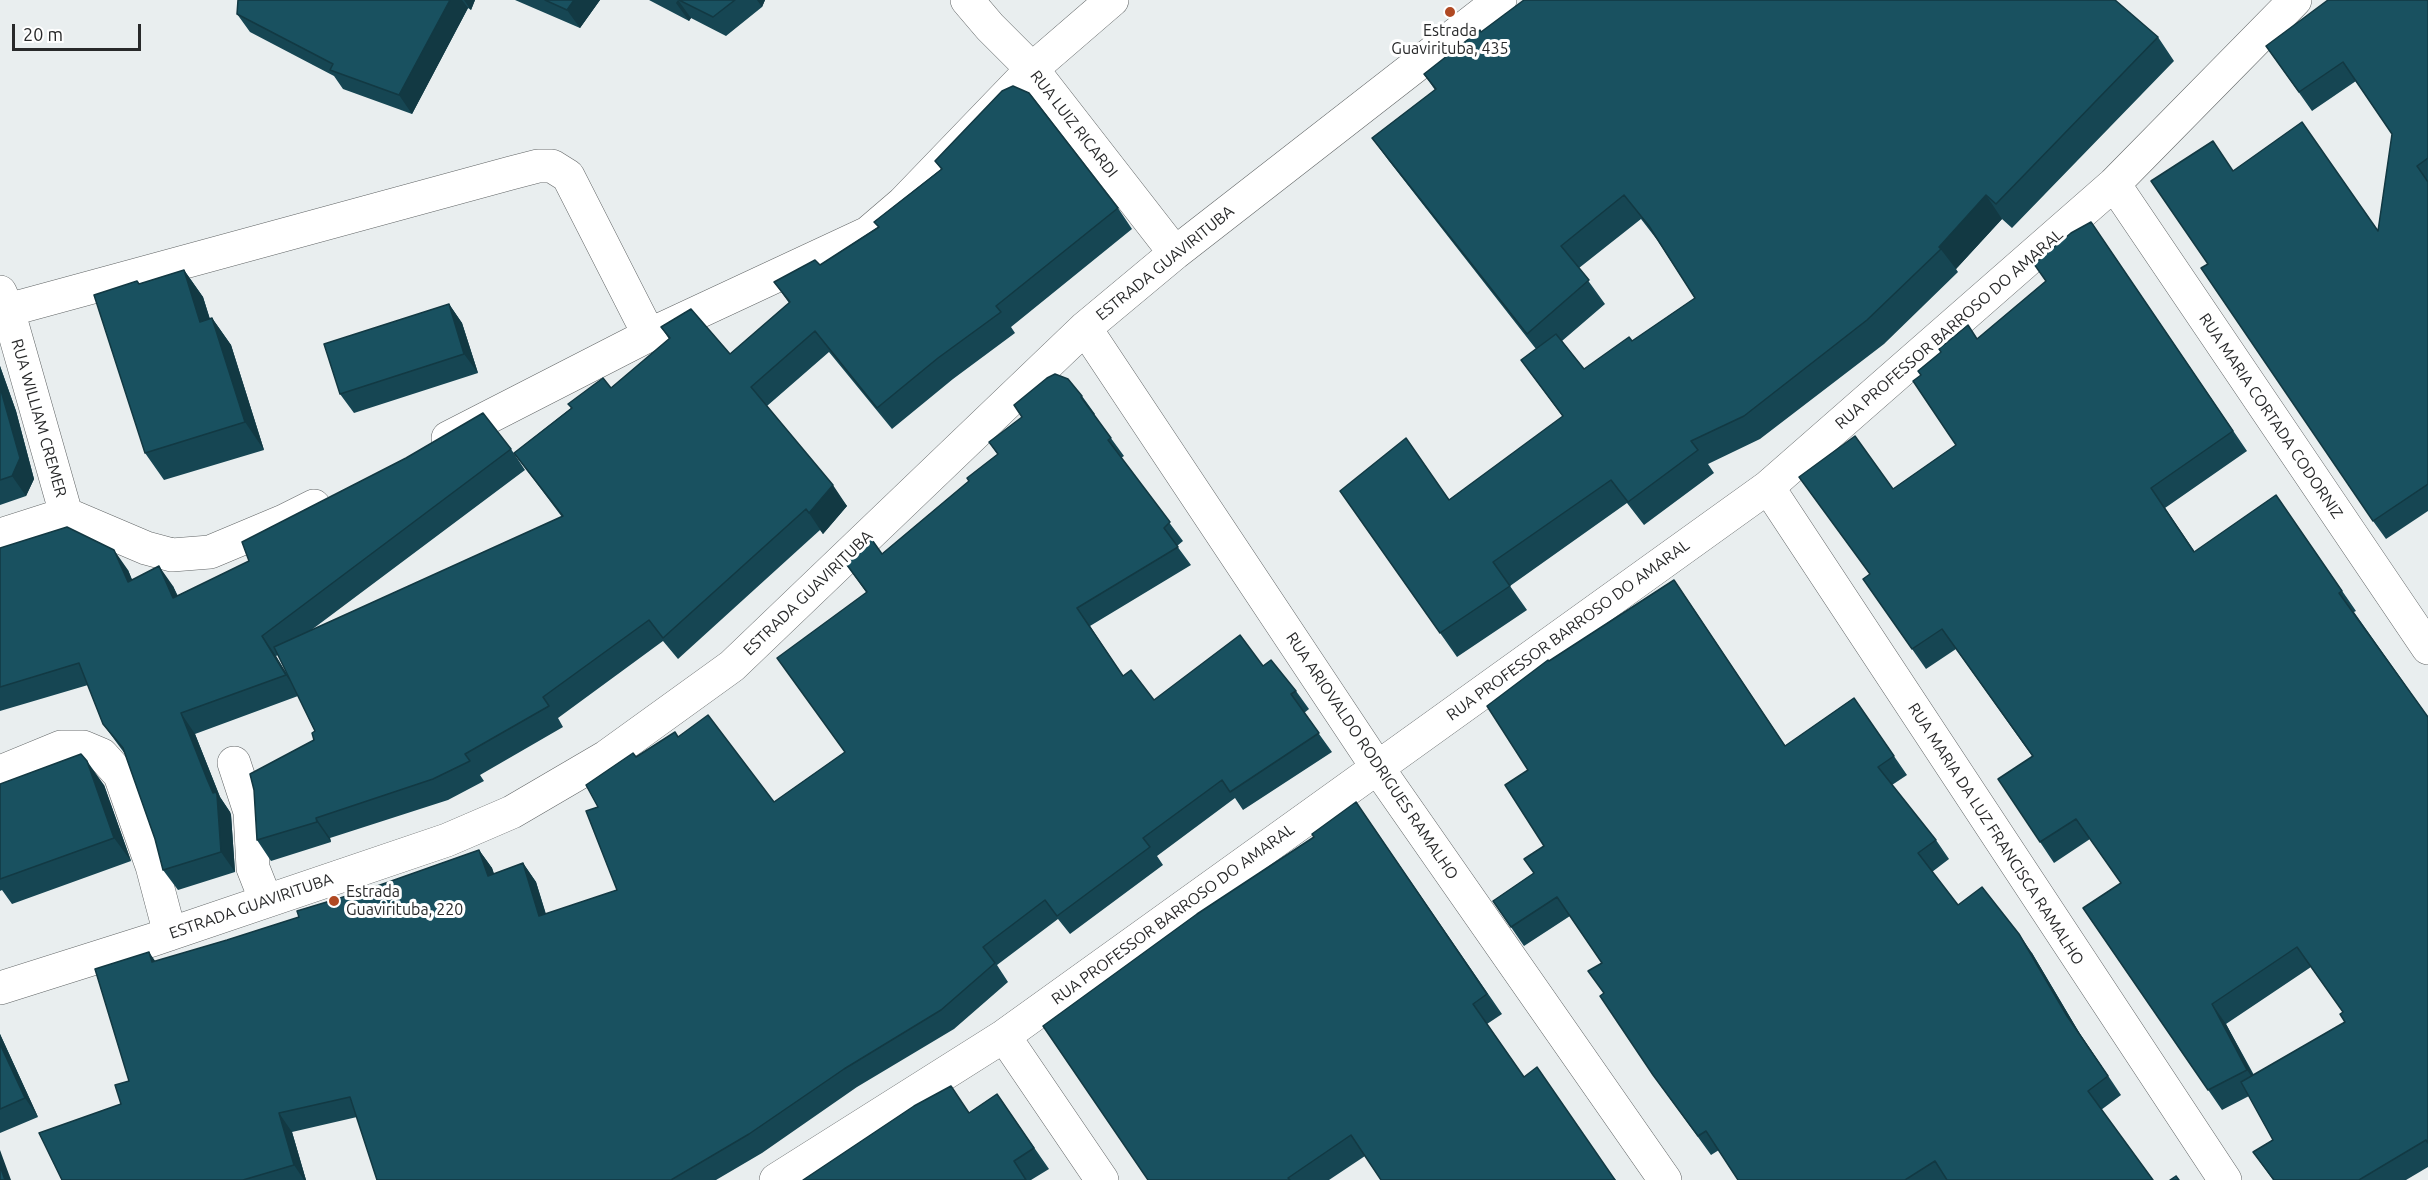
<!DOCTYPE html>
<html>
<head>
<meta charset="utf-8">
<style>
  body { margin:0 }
  #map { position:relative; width:2428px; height:1180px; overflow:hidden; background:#e9eeef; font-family:Ubuntu,sans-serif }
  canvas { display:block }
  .scale { position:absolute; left:12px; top:24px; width:129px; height:27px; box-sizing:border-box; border:3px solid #28292a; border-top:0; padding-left:8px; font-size:18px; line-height:21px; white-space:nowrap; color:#28292a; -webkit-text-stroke:4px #fff; paint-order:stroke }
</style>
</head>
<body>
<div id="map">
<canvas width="2428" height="1180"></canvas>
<div class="scale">20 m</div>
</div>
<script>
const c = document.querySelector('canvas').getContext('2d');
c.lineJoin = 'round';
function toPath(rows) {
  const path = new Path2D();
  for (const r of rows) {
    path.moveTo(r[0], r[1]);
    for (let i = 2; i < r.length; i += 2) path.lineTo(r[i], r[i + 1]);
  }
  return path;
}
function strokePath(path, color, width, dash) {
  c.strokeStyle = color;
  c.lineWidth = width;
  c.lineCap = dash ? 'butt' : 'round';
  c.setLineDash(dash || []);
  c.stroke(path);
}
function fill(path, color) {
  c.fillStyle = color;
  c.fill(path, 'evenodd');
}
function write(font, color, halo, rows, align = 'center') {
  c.font = font + ' Ubuntu,sans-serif';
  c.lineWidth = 6;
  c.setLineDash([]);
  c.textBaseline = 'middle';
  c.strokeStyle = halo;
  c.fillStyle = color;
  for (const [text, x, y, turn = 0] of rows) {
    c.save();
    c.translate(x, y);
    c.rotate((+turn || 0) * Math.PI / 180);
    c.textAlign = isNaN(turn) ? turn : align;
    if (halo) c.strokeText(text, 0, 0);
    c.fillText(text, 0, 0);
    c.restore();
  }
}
const minor = toPath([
  [967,0,990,27,1032,69,1175,253],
  [2114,184,2428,648],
  [0,292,8,310,66,514,0,535],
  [8,310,511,173,538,166,552,166,568,176,649,335],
  [1085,328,1377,767,1665,1180],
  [448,438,649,335,868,233,903,203,1032,69,1112,0],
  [1768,487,2225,1180],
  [66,514,146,548,172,555,210,552,284,521,314,506],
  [234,763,250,812,253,868,266,901],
  [0,772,61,747,83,747,102,755,120,775,152,866,170,934],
  [0,988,152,940,447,840,512,812,606,757,732,666,1085,328,1175,253,1500,0],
  [1004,1036,1102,1180],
  [776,1180,1004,1036,1768,487,2114,184,2295,0]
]);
strokePath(minor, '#616566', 34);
strokePath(minor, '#fff', 33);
fill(toPath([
  [238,0,475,0,471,10,468,8,412,114,343,89,334,76,250,32,237,14],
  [515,0,600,0,580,28],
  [649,0,765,0,762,7,726,36,691,18,689,21],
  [2428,1,2428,511,2386,539,2373,521,2208,264,2233,171,2378,231,2392,134,2356,81,2312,111,2266,46],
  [1481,32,2158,37,2174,61,2012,228,2002,219,1956,269,1958,272,1884,344,1760,439,1708,464,1714,473,1644,525,1627,503,1510,586,1527,610,1457,657,1340,491,1449,500,1563,417,1521,360,1536,349,1389,161,1372,138,1435,90,1424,74],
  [1641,219,1658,241,1695,298,1632,341,1584,369,1562,341,1605,304,1579,268],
  [935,161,1118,208,1132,229,1011,327,1015,333,953,379,892,429,829,352,767,406,847,506,823,534,820,530,678,659,663,641,558,718,563,727,480,775,484,781,448,800,330,838,331,842,271,861,257,840,314,740,315,731,298,696,195,734,220,797,230,812,231,815,235,872,178,890,163,870,155,839,125,754,103,724,88,685,0,711,0,548,128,570,132,580,173,586,178,596,511,449,525,470,310,631,562,517,514,453,571,408,568,404,611,388,669,339,661,327,730,354,789,303,774,282,820,265,878,227,874,222,941,169],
  [278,655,289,678,276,656],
  [2091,222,2247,451,2165,508,2195,552,2276,495,2356,611,2354,612,2428,717,2428,1167,2406,1180,2273,1180,2253,1152,2273,1140,2249,1096,2222,1110,2083,908,2121,883,2090,839,2054,863,2040,842,2032,756,1956,649,1926,669,1863,579,1870,574,1799,477,1893,489,1956,445,1977,339,2046,281],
  [2311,967,2343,1012,2345,1022,2254,1075,2226,1024],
  [184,270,203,297,210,319,212,318,231,345,264,450,164,480,145,453,139,284],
  [449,304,462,323,478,373,354,413,340,394],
  [0,366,16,411,34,479,26,496,0,505],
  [1082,396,1095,414,1094,415,1124,456,1121,458,1183,541,1177,546,1191,565,1090,626,1123,676,1154,700,1263,666,1296,691,1309,709,1304,713,1332,752,1243,810,1235,798,1157,856,1163,865,1070,934,1058,919,997,965,1008,982,954,1029,857,1087,762,1153,716,1180,377,1180,357,1117,292,1132,306,1180,62,1180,121,1104,129,1081,156,961,227,940,299,917,363,891,479,850,492,868,494,874,523,863,536,882,546,914,617,890,598,807,636,757,678,737,774,802,845,752,866,592,841,557,882,554,969,481,998,455,989,442],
  [1674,580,1785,746,1854,698,1907,775,1892,785,1936,840,1949,859,1932,872,1958,905,2032,953,2080,1034,2121,1095,2101,1110,2153,1180,1738,1180,1719,1150,1711,1155,1653,1075,1604,993,1602,963,1570,916,1524,946,1493,901,1534,873,1544,846,1528,770,1549,661],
  [0,784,104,785,131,861,12,904,2,890,0,891],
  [1356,802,1502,1014,1487,1024,1524,1077,1616,1180,1365,1156,1329,1180,1148,1180,1314,837],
  [0,1034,38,1117,0,1133],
  [997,1094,1049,1169,1031,1180,803,1180,969,1113]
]), '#164653');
fill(toPath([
  [450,0,462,0,468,8,412,114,399,95],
  [464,0,475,0,471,10],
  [574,0,600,0,580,28,567,10],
  [678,0,691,18,689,21,676,3],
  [757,0,765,0,762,7],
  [1986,195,2002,219,1956,269,1939,247],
  [184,270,203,297,219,349,200,322],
  [449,304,462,323,478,373,464,354],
  [212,318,231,345,264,450,245,422],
  [0,366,16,411,34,479,26,496,12,476,0,387],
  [833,485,847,506,823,534,809,513],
  [114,550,128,570,142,603,128,582],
  [159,566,173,586,187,619,173,598],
  [1674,580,1687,599,1798,765,1785,746],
  [262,636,276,656,300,696,286,675],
  [181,713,195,734,220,797,230,812,231,815,235,872,221,852,213,793,207,779],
  [87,761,104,785,131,861,114,838],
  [316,818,330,838,331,842,317,822],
  [479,850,492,868,501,894,488,876],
  [523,863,536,882,552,935,539,916],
  [2019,934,2032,953,2080,1034,2121,1095,2067,1016],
  [149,952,162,971,152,962],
  [2212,1004,2226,1024,2261,1090,2247,1070],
  [0,1034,38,1117,25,1098,0,1044],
  [279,1113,292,1132,306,1180,304,1180,294,1165],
  [0,1150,11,1180,5,1180,0,1166]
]), '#123943');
const building = toPath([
  [238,0,450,0,399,95,330,70,333,64,237,14,238,0],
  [545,0,574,0,567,10,545,0],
  [679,0,735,0,713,17,679,0],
  [1524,0,2115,0,2158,37,1996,204,1986,195,1939,247,1941,249,1867,320,1744,416,1691,441,1698,450,1628,502,1611,480,1493,562,1510,586,1440,633,1340,491,1406,438,1449,500,1563,416,1521,360,1556,334,1584,369,1629,337,1632,341,1695,298,1649,226,1624,195,1561,246,1589,280,1527,334,1372,138,1436,89,1424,74,1480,30,1481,32,1524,0],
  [2328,0,2427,0,2428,1,2428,158,2417,166,2428,182,2428,484,2373,521,2201,268,2208,264,2151,181,2213,141,2233,171,2302,122,2378,231,2392,134,2343,62,2299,92,2266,46,2328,0],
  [1013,86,1029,93,1118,208,996,306,1001,312,938,358,877,408,815,331,751,387,833,485,809,513,806,509,663,638,649,620,543,697,549,706,465,754,470,761,433,779,316,818,317,822,257,840,254,790,250,774,314,740,312,733,315,731,274,647,563,516,514,453,572,408,568,404,603,378,611,388,670,338,661,327,691,309,730,354,790,302,774,282,815,260,820,265,879,227,874,222,942,169,935,161,1002,91,1013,86],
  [2091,222,2233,431,2151,488,2194,552,2276,495,2342,591,2339,593,2428,717,2428,1143,2426,1140,2359,1180,2274,1180,2253,1152,2273,1140,2241,1082,2345,1022,2340,1014,2343,1012,2297,947,2212,1004,2247,1070,2208,1090,2083,908,2121,883,2076,819,2040,842,1998,779,2033,756,1942,629,1912,649,1863,579,1870,574,1799,477,1855,436,1893,489,1956,445,1913,381,1921,375,1918,371,1941,352,1939,349,1968,325,1977,339,2046,281,2034,264,2071,233,2091,222],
  [184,270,200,322,212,318,245,422,145,453,94,295,137,281,139,284,184,270],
  [449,304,464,354,340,394,324,344,449,304],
  [1055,374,1068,379,1082,396,1081,397,1111,438,1108,440,1170,522,1164,528,1178,547,1077,608,1123,676,1131,670,1154,700,1240,635,1263,666,1271,660,1296,691,1291,694,1319,733,1230,792,1222,780,1143,838,1150,847,1057,916,1045,900,983,947,995,963,941,1010,844,1069,749,1134,671,1180,377,1180,350,1097,279,1113,294,1165,243,1180,62,1180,39,1133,121,1104,115,1085,129,1081,95,969,149,952,152,962,227,940,299,917,297,911,363,891,479,850,488,876,523,863,539,916,617,890,586,811,598,807,586,785,633,753,636,757,675,732,678,737,708,715,774,802,845,752,777,658,867,592,841,557,870,537,882,554,969,481,967,478,998,454,989,442,1022,417,1014,405,1047,378,1055,374],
  [0,387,20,458,12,476,0,480,0,387],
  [483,413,511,449,262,636,286,675,181,713,207,779,213,793,216,792,217,795,221,852,163,870,155,839,123,748,103,724,79,663,0,687,0,548,67,527,114,550,128,582,159,566,173,598,249,561,242,542,406,458,483,413],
  [1674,580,1785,746,1854,698,1894,756,1878,767,1936,840,1918,853,1958,905,1982,887,2019,934,2067,1016,2108,1076,2088,1091,2153,1180,1947,1180,1935,1161,1905,1180,1738,1180,1706,1131,1698,1136,1653,1075,1600,996,1604,993,1588,971,1602,963,1557,897,1511,927,1493,901,1534,873,1524,859,1544,846,1505,785,1528,770,1487,706,1548,660,1549,661,1674,580],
  [81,754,87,761,114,838,0,879,0,784,81,754],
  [1356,802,1487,994,1473,1004,1524,1077,1537,1067,1615,1180,1381,1180,1351,1135,1288,1178,1290,1180,1148,1180,1043,1026,1197,914,1314,837,1312,834,1356,802],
  [0,1044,25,1098,0,1109,0,1044],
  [951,1086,969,1113,997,1094,1034,1148,1014,1161,1026,1180,803,1180,914,1106,951,1086],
  [0,1166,5,1180,0,1180,0,1166],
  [2176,1176,2179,1180,2170,1180,2176,1176]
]);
fill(building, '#195160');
strokePath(building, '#123943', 1.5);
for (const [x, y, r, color] of [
  [1450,12,6,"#b04923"],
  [334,901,6,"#b04923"]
]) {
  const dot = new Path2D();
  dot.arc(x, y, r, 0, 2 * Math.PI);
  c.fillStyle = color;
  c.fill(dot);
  strokePath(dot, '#fff', 2);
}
write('16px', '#28292a', '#fff', [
  ["Estrada",1450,31],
  ["Guavirituba, 435",1450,49],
  ["Estrada",346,892,"left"],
  ["Guavirituba, 220",346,910,"left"]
]);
write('16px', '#28292a', '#fff', [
  ["RUA LUIZ RICARDI",1074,124,52],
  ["ESTRADA GUAVIRITUBA",1165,263,-39],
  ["RUA PROFESSOR BARROSO DO AMARAL",1949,329,-41],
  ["RUA MARIA CORTADA CODORNIZ",2271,416,56],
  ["RUA WILLIAM CREMER",39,418,74],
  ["ESTRADA GUAVIRITUBA",808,593,-44],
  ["RUA PROFESSOR BARROSO DO AMARAL",1568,630,-36],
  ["RUA ARIOVALDO RODRIGUES RAMALHO",1372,756,56],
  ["RUA MARIA DA LUZ FRANCISCA RAMALHO",1996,834,57],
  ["ESTRADA GUAVIRITUBA",251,906,-19],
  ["RUA PROFESSOR BARROSO DO AMARAL",1173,914,-36]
]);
</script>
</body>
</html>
